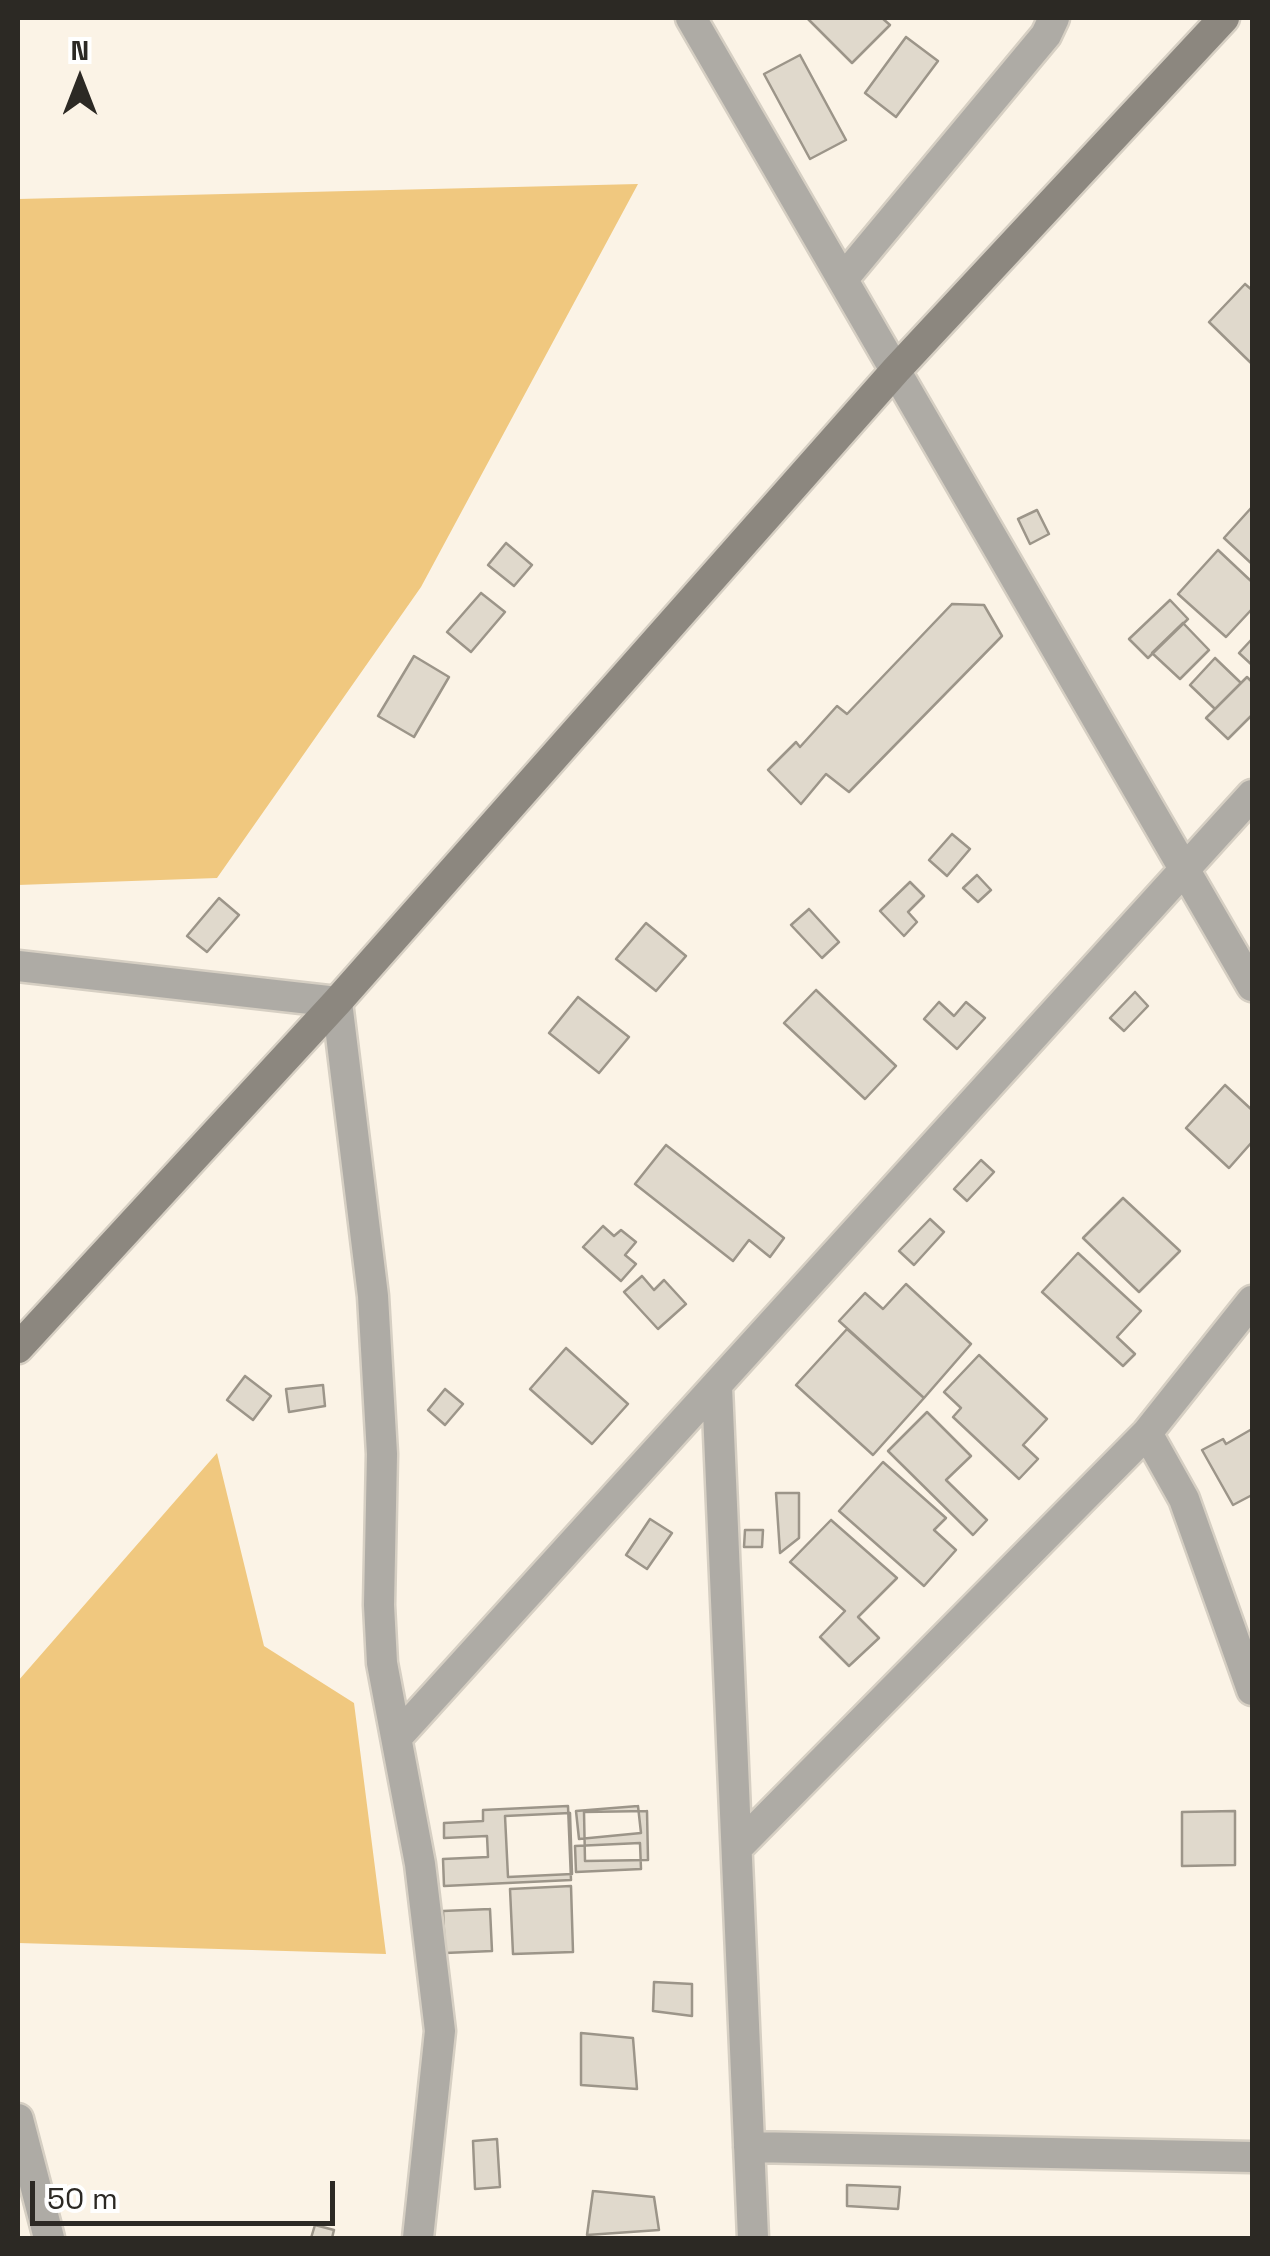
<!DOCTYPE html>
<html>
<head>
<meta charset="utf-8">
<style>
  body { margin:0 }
  #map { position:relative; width:1270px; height:2256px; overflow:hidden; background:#fbf3e6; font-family:"Space Grotesk",sans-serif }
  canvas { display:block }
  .frame { position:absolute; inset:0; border:20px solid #2c2924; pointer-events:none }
  .north { position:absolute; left:30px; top:30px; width:100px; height:100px; -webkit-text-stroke:8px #fff; paint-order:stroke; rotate:0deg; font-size:28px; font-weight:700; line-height:40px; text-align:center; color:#2c2924 }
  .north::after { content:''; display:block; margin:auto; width:35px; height:45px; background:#2c2924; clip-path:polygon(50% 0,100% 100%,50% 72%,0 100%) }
  .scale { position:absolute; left:30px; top:2181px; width:305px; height:45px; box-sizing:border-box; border:5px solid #2c2924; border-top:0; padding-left:12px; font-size:30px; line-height:35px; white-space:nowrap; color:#2c2924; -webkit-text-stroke:8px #fff; paint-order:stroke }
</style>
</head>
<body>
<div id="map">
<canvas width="1270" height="2256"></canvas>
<div class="frame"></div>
<div class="north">N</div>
<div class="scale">50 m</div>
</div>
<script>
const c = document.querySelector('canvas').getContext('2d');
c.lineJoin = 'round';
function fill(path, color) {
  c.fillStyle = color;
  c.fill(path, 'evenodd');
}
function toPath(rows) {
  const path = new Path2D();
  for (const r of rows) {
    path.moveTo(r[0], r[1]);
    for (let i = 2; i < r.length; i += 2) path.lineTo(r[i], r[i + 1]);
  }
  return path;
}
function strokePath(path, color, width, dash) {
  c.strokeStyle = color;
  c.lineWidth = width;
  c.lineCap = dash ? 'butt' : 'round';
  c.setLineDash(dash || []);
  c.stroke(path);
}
fill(toPath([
  [638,184,421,587,217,878,18,885,18,199],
  [217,1453,264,1646,354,1703,386,1954,18,1943,18,1681]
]), '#f0c87f');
const building = toPath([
  [807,18,882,18,890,25,852,63,807,18],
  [906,37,938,61,896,117,865,93,906,37],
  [800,55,846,140,810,159,764,74,800,55],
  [1245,284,1252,290,1252,364,1209,322,1245,284],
  [1252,507,1252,564,1224,538,1252,507],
  [1037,510,1049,534,1030,544,1018,519,1037,510],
  [506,543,532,565,514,586,488,565,506,543],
  [1218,550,1252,582,1252,609,1226,637,1178,594,1218,550],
  [481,593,505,612,471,652,447,632,481,593],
  [1170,600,1188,619,1148,658,1129,639,1170,600],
  [952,604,984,605,1002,636,849,792,826,774,801,804,768,770,796,742,800,747,837,706,847,714,952,604],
  [1183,623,1209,650,1180,679,1152,653,1183,623],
  [1252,639,1252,665,1239,653,1252,639],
  [414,656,449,677,414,737,378,716,414,656],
  [1215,658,1241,683,1215,709,1190,685,1215,658],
  [1247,677,1252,682,1252,715,1228,739,1206,718,1247,677],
  [952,834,970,849,947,876,929,860,952,834],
  [977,875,991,890,978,902,963,888,977,875],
  [910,882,924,896,908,912,917,922,904,936,880,911,910,882],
  [219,898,239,915,207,952,187,936,219,898],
  [809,909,839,942,822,958,791,925,809,909],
  [646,923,686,956,656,991,616,959,646,923],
  [816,990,896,1066,865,1099,784,1023,816,990],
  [1135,992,1148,1006,1124,1031,1110,1018,1135,992],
  [578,997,629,1037,599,1073,549,1033,578,997],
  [939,1002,954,1016,966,1002,985,1018,957,1049,924,1019,939,1002],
  [1225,1085,1252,1110,1252,1142,1229,1168,1186,1128,1225,1085],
  [666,1145,784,1238,770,1257,749,1240,733,1261,635,1184,666,1145],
  [981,1160,994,1172,967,1201,954,1189,981,1160],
  [1123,1198,1180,1251,1139,1292,1083,1238,1123,1198],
  [930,1219,944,1232,914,1265,899,1251,930,1219],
  [603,1226,614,1236,621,1230,636,1242,625,1255,636,1264,621,1281,583,1247,603,1226],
  [1078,1253,1141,1311,1117,1337,1135,1354,1123,1366,1042,1292,1078,1253],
  [642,1276,654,1290,664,1280,686,1304,658,1329,624,1292,642,1276],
  [906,1284,971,1344,924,1398,839,1321,865,1293,883,1309,906,1284],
  [847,1329,924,1398,873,1455,796,1385,847,1329],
  [566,1348,628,1404,592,1444,530,1389,566,1348],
  [979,1355,1047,1419,1023,1445,1038,1459,1019,1479,953,1417,961,1408,944,1392,979,1355],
  [245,1376,271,1396,253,1420,227,1400,245,1376],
  [323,1385,325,1406,289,1412,286,1389,323,1385],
  [445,1389,463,1404,445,1425,428,1410,445,1389],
  [927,1412,971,1456,946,1480,987,1520,973,1535,888,1451,927,1412],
  [1252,1429,1252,1495,1233,1505,1202,1450,1223,1439,1226,1444,1252,1429],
  [883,1462,946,1518,934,1530,956,1550,924,1586,839,1511,883,1462],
  [776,1493,799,1493,799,1538,780,1553,776,1493],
  [650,1519,672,1533,647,1569,626,1555,650,1519],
  [831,1520,897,1578,858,1617,879,1638,849,1666,820,1637,845,1611,790,1562,831,1520],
  [745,1530,763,1530,762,1547,744,1547,745,1530],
  [568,1806,571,1880,444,1886,443,1859,488,1857,487,1836,444,1838,444,1823,483,1821,483,1810,568,1806],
  [638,1806,641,1833,579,1839,576,1811,638,1806],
  [647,1811,648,1860,585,1861,584,1812,647,1811],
  [1235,1811,1235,1865,1182,1866,1182,1812,1235,1811],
  [570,1813,572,1874,508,1877,505,1816,570,1813],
  [640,1843,641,1869,576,1872,575,1846,640,1843],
  [571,1886,573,1952,513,1954,510,1889,571,1886],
  [490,1909,492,1951,445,1953,443,1911,490,1909],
  [654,1982,692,1984,692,2016,653,2011,654,1982],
  [581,2033,633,2038,637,2089,581,2085,581,2033],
  [497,2139,500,2187,475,2189,473,2141,497,2139],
  [847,2185,900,2187,898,2209,847,2206,847,2185],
  [593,2191,654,2197,659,2230,587,2235,593,2191],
  [315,2225,334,2230,332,2238,311,2238,315,2225]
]);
fill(building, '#e0d9cc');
strokePath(building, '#9c9589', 2.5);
const street = toPath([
  [691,18,1252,986],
  [843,279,1046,35,1054,18],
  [18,966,337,1002,373,1296,382,1454,379,1605,382,1663,420,1864,440,2031,418,2238],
  [717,1387,753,2238],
  [1147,1433,1184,1499,1252,1690],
  [399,1735,1252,795],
  [737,1848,1147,1433,1252,1301],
  [18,2119,49,2238],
  [749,2147,1252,2157]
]);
const secondary = toPath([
  [18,1348,337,1002,896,370,1224,18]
]);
strokePath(street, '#d6cfc3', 35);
strokePath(secondary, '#d6cfc3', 35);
strokePath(street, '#aeaba5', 30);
strokePath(secondary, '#8c877f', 30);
</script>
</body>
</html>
